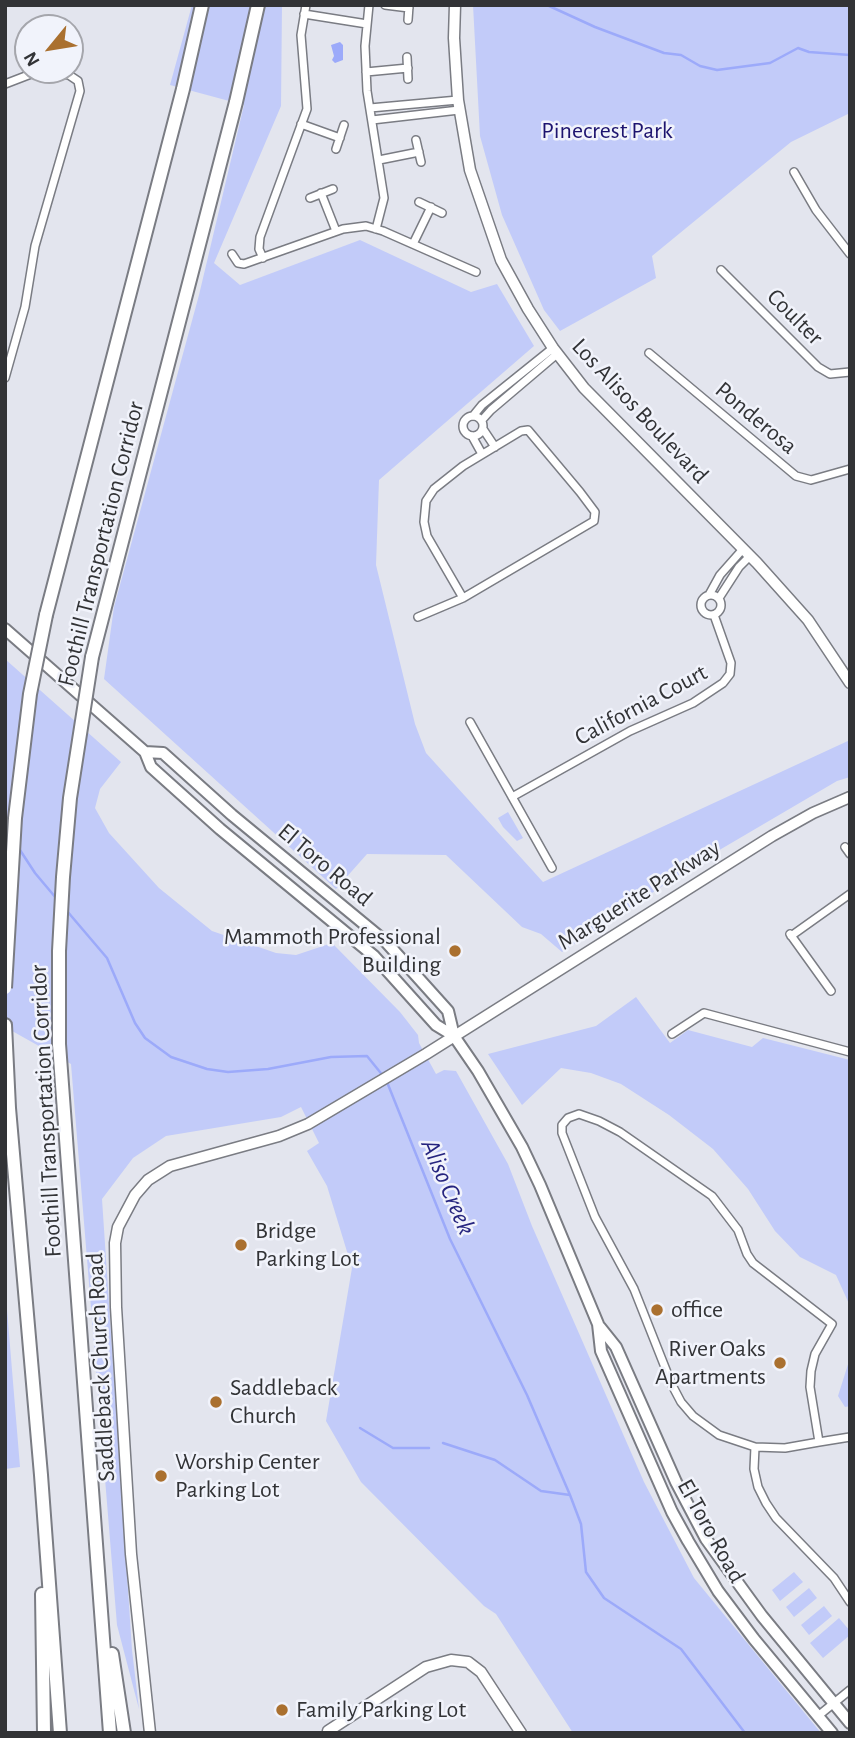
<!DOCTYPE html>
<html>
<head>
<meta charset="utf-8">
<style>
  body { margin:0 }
  #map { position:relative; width:855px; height:1738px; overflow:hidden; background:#e3e5ee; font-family:"Alegreya Sans",sans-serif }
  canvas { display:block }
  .frame { position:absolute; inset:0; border:7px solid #323336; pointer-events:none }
  .north { position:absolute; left:14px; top:14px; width:70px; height:70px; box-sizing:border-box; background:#f1f3fb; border:2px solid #a5a6ac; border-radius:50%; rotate:240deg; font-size:19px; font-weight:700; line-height:28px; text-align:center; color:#323336 }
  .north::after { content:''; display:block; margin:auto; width:24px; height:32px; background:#aa702f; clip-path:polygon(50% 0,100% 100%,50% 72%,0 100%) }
</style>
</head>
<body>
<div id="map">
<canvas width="855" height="1738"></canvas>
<div class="frame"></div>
<div class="north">N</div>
</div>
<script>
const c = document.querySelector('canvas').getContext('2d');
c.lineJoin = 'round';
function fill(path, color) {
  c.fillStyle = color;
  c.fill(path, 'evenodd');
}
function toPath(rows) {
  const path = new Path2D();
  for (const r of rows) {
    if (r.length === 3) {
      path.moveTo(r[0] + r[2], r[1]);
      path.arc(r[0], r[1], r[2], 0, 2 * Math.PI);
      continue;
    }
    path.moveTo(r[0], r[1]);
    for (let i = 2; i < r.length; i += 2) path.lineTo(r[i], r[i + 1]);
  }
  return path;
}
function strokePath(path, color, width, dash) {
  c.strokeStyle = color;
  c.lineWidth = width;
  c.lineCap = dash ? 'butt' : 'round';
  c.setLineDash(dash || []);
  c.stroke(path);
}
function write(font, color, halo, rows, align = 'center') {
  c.font = font + ' "Alegreya Sans",sans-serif';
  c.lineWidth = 5;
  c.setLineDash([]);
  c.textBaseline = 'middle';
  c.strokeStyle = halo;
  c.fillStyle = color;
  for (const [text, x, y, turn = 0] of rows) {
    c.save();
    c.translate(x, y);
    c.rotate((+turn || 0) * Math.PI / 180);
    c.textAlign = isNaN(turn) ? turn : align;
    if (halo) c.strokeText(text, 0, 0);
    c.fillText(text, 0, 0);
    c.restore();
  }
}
fill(toPath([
  [192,5,282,5,281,106,214,263,240,285,360,240,471,292,497,284,534,346,379,480,376,565,415,724,426,753,543,882,850,740,850,777,837,781,699,862,562,952,541,934,522,927,446,855,367,854,336,889,104,679,114,607,199,295,244,105,170,85],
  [473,5,850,5,850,113,791,142,652,256,656,278,560,331,544,310,502,215,480,136],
  [5,659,121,762,100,789,95,808,109,833,159,888,212,931,276,953,296,955,332,943,400,1012,418,1035,419,1043,436,1074,444,1070,456,1071,508,1164,532,1226,644,1482,694,1578,821,1733,573,1733,496,1614,484,1606,361,1482,326,1421,352,1268,327,1186,307,1151,319,1143,301,1107,281,1117,166,1136,133,1158,102,1199,132,1650,139,1709,117,1625,71,1064,5,1027],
  [508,812,523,838,517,841,503,827,498,818],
  [636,997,670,1043,688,1030,752,1047,763,1038,850,1060,850,1306,836,1275,800,1257,775,1231,748,1189,713,1149,669,1115,621,1084,591,1073,561,1068,522,1105,488,1054,596,1026],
  [5,1285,20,1467,5,1469],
  [850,1358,850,1406,845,1407,838,1396],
  [794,1572,803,1582,780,1601,772,1590],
  [809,1588,817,1598,794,1617,786,1607],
  [824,1606,832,1616,809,1635,801,1625],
  [839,1618,850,1631,850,1635,823,1658,810,1643]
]), '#c2cbf9');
fill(toPath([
  [340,42,343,45,343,60,335,63,332,60,334,56,331,45]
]), '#9caafa');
strokePath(toPath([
  [547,5,595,27,664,53,681,55,700,66,717,70,770,63,798,48,809,52,850,55],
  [18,847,35,873,56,898],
  [67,911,107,958,135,1023,145,1038,171,1057,207,1069,228,1072,268,1069,331,1057,367,1056,384,1077],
  [387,1082,450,1239,527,1395,570,1495,581,1524,586,1572,604,1598,681,1649,745,1733],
  [360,1428,393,1448,429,1448],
  [443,1443,495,1460,541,1491,570,1495]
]), '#9caafa', 2.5);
const street = toPath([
  [369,5,365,46,367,91,384,198,376,229],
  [385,5,409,8],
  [304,14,367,24],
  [408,20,409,6],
  [407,57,408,79],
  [366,72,408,68],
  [5,84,31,74,50,72,69,75,78,81,80,91,35,246,25,307,5,378],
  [370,108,458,100],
  [372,120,459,110],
  [301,124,340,138],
  [416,140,421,162],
  [336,149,344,125],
  [379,160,419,152],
  [794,172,816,210,850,254],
  [321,193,336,231],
  [310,198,333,189],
  [419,202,442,213],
  [413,244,431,207],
  [232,254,238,263,244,264,343,229,366,226,383,231,476,272],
  [263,258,259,249,260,237,307,109,301,35,306,5],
  [721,270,818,367,830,374,850,372],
  [649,353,796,476,811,480,850,469],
  [473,426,10],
  [473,416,482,405,553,348],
  [482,420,491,410,557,354],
  [483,429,495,447],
  [472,436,482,454],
  [711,605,10],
  [709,595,720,575,743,549],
  [719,598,739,567,750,556],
  [418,617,463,598,594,521,595,512,580,492,528,430,521,431,463,466,434,489,426,501,424,522,427,536,463,598],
  [470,722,552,868],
  [512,797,630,731,693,703,723,683,730,674,731,663,714,615],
  [845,847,850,854],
  [790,934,831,991],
  [791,936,850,894],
  [672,1034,704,1013,850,1052],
  [819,1442,810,1387,811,1371,815,1354,832,1324,753,1263,747,1254,738,1230,712,1196,620,1132,599,1121,579,1114,568,1118,562,1125,562,1133,595,1217,634,1289,672,1385,681,1402,693,1416,719,1435,755,1447,785,1448,819,1442,850,1437],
  [755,1447,754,1469,758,1487,766,1503,776,1518,834,1578,850,1602],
  [818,1716,850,1690]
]);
const secondary = toPath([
  [455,5,454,38,458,100,470,170,501,260,528,309,553,348,584,388,757,563,808,620,850,683],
  [328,1731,426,1667,451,1660,468,1662,481,1672,521,1733],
  [150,1733,131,1554,116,1307,115,1243,118,1227,135,1195,148,1180,170,1166,279,1136,308,1124,426,1054,772,836,813,813,850,797]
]);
const primary = toPath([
  [5,629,145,752,151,767,220,829,374,956,436,1025,454,1036],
  [145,752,163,753,232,815,386,942,448,1011,454,1036,478,1071,522,1147,540,1185,598,1324,601,1351,672,1512,688,1541,718,1591,754,1639,832,1733],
  [600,1327,616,1347,676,1482,706,1539,762,1616,850,1723]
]);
const highway = toPath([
  [46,615,183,89,202,5],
  [92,657,236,102,258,5],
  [5,1025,9,1108,41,1475,60,1733],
  [59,1044,110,1733],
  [42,1594,44,1733],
  [112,1654,124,1733]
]);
strokePath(street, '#7a7c83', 10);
strokePath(secondary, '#7a7c83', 13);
strokePath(primary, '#7a7c83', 14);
strokePath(highway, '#7a7c83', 16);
strokePath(street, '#fff', 7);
strokePath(secondary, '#fff', 10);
strokePath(primary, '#fff', 10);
strokePath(highway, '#fff', 12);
const highwayBridge = toPath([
  [5,988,15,818,30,694,46,615],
  [59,1044,59,951,63,877,70,798,92,657]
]);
strokePath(highwayBridge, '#7a7c83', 16, []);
strokePath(highwayBridge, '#fff', 12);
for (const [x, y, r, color] of [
  [455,951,7,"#aa702f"],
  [241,1245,7,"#aa702f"],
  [657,1310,7,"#aa702f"],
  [780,1363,7,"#aa702f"],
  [216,1402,7,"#aa702f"],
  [161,1476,7,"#aa702f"],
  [282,1710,7,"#aa702f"]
]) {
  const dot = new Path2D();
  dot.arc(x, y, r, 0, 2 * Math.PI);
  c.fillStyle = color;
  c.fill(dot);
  strokePath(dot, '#f1f3fb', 2.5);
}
write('24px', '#1d146f', '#f1f3fb', [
  ["Pinecrest Park",607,131]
]);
write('24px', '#323336', '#f1f3fb', [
  ["Coulter",795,317,45],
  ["Los Alisos Boulevard",640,411,47],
  ["Ponderosa",756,418,40],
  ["Foothill Transportation Corridor",101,544,-76],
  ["California Court",641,705,-28],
  ["El Toro Road",325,865,40],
  ["Marguerite Parkway",639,895,-32],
  ["Foothill Transportation Corridor",46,1111,-93],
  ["Saddleback Church Road",101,1367,-93],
  ["El Toro Road",711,1531,61]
]);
write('24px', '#323336', '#f1f3fb', [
  ["Mammoth Professional",441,937,"right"],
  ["Building",441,965,"right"],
  ["Bridge",255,1231],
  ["Parking Lot",255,1259],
  ["office",671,1310],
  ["River Oaks",766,1349,"right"],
  ["Apartments",766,1377,"right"],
  ["Saddleback",230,1388],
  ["Church",230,1416],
  ["Worship Center",175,1462],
  ["Parking Lot",175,1490],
  ["Family Parking Lot",296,1710]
], 'left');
write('italic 26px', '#26257f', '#f1f3fb', [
  ["Aliso Creek",448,1187,67]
]);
</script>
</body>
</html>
